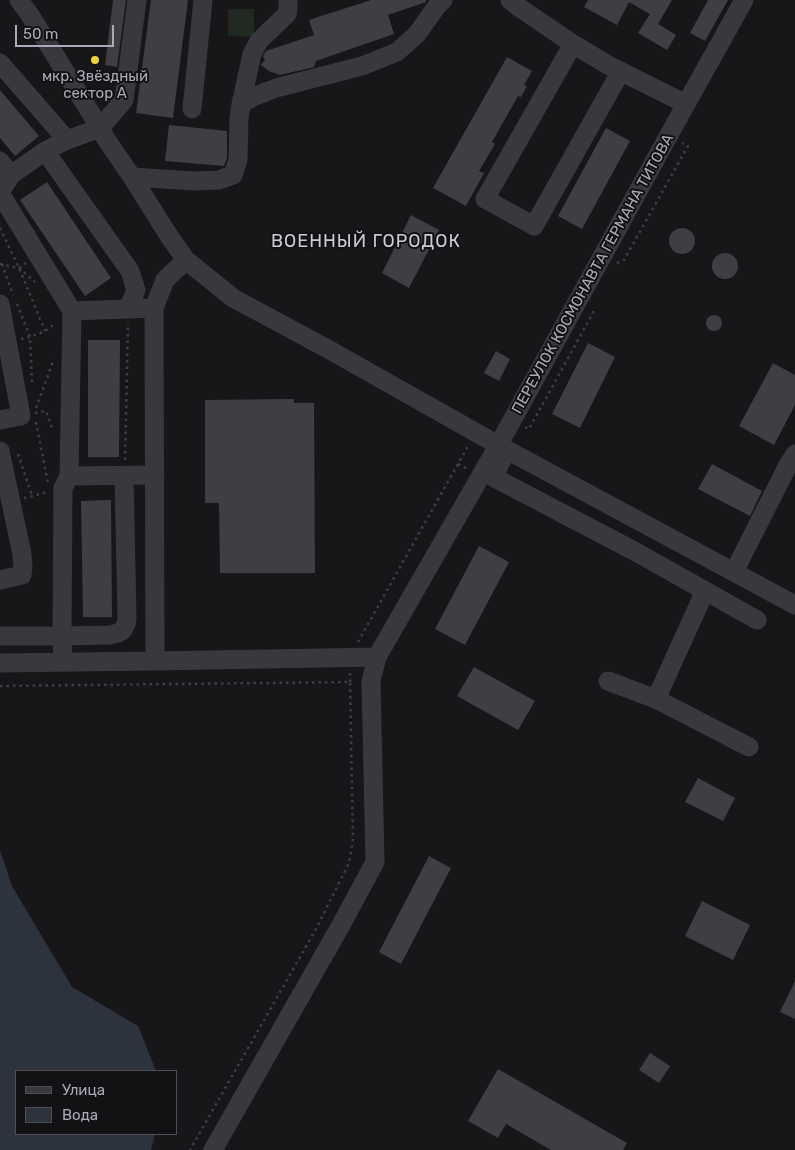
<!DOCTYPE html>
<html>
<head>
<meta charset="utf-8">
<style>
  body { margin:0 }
  #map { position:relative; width:795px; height:1150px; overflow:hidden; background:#171719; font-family:Rubik,sans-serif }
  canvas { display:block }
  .legend { position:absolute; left:15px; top:1070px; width:162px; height:65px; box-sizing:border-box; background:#121214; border:1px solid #4e4f56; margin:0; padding:6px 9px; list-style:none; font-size:15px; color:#a9abb8 }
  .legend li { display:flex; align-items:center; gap:10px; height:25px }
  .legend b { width:25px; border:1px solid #4e4f56 }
  .scale { position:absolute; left:15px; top:25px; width:99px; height:22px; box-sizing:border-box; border:2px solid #a9abb8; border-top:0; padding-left:6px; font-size:15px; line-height:18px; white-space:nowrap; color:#a9abb8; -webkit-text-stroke:4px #121214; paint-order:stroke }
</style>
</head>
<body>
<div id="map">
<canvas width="795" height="1150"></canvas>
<ul class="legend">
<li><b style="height:6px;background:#38383e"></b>Улица</li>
<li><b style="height:14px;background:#2d333d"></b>Вода</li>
</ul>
<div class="scale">50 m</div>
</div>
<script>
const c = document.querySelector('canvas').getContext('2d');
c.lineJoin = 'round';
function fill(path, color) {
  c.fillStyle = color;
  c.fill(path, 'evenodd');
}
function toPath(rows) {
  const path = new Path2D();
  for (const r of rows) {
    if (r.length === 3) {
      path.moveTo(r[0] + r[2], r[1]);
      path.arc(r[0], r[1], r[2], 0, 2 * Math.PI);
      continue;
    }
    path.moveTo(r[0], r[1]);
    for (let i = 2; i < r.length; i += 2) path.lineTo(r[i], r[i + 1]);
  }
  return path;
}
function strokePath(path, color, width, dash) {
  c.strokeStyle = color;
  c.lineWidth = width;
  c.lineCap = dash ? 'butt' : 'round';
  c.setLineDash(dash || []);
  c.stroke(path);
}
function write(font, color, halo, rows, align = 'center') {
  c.font = font + ' Rubik,sans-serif';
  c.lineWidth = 4;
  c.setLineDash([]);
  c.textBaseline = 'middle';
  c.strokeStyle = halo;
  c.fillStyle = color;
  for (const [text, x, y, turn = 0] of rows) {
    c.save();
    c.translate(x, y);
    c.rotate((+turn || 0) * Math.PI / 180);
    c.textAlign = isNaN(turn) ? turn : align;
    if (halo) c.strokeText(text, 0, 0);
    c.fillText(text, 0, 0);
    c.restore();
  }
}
fill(toPath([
  [228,9,254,9,254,37,228,36]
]), '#212923');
fill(toPath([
  [0,850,12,886,72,987,138,1026,156,1071,16,1071,16,1134,155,1134,151,1150,0,1150]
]), '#2d333d');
fill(toPath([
  [113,0,126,0,117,67,105,65],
  [151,0,188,0,173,118,136,113],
  [371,0,426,0,426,2,388,15,394,34,316,61,314,67,280,75,269,71,261,65,262,63,265,61,263,56,266,51,314,35,309,20],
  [588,0,672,0,658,24,676,35,667,50,638,33,650,14,629,2,617,25,584,7],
  [708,0,728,0,705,41,690,33],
  [507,57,532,71,524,85,527,86,521,97,518,96,492,142,495,144,479,171,484,173,466,206,433,188],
  [0,90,39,136,15,156,0,138],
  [169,125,227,131,227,158,224,166,165,161],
  [606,128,630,141,582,229,558,216],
  [47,182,111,278,85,296,20,200],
  [411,215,439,230,409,288,382,273],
  [682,241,13],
  [725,266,13],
  [714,323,8],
  [88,340,120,340,119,457,88,457],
  [588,343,615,357,580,428,552,414],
  [496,351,510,359,499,381,484,373],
  [773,363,795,375,795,405,774,445,739,426],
  [294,399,294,403,314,403,315,573,220,573,219,503,205,503,205,400],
  [712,464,762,491,750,516,698,489],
  [111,500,112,617,83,617,81,501],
  [479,546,509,562,465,645,435,629],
  [474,667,535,701,518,730,457,696],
  [698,778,735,798,723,821,685,802],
  [429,856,451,868,401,964,379,952],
  [702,901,750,925,733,960,685,936],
  [795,981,795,1019,780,1012],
  [650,1053,670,1066,659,1083,639,1070],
  [498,1069,627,1143,623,1150,551,1150,506,1124,498,1138,468,1121]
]), '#3e3f43');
strokePath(toPath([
  [0,228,19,268,45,331],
  [617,263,624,260,688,146,682,143],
  [0,264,19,268,26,263],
  [2,264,13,295],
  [19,268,35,282],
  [17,304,30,337,32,384],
  [21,339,30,337,45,331,56,323],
  [36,408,54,359],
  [35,413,46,411,53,431],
  [36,422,48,483],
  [525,427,529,429,594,311,591,310],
  [18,454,32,496],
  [125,460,128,323],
  [458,464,468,469],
  [24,498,48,492],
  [358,642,468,446],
  [350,673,350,682],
  [0,686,350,682,353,839,349,863,316,929,190,1150]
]), '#3e3e45', 2.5, [2.5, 4]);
strokePath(toPath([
  [19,0,30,15,100,128,106,139,132,177,169,236,186,260,233,298,326,348,507,450,795,605],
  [288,0,288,9,287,14,259,41,252,54,241,104,253,97,276,88,362,66,397,52,417,34,437,6,443,0],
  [510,0,520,8,573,44,608,65,686,104,744,0],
  [573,44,485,199,534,226,621,71],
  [0,63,67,140],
  [192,109,203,0],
  [45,151,130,271,136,290,128,309],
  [0,161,11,175],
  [132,177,194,181,219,180,233,175,238,160,239,118,241,104],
  [0,192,11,175,45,151,67,140,100,128,124,100,137,0],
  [0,193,72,311,154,308],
  [186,260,165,280,154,308,155,661,377,657],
  [0,304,21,416,0,420],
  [72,311,69,476,155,475],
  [0,451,22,554,23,567,22,575,0,580],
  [503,458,493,477,636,552,757,620],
  [734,572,788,465,795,454],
  [0,636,62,636,63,488,69,476],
  [63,662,62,636,110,635,118,633,123,630,126,624,127,618,124,476],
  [0,663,155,661],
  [608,681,656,699,749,747],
  [656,699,705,591],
  [213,1150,341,925,375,862,371,681,377,657,499,444,686,104]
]), '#38383e', 19);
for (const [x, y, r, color] of [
  [95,60,5,"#efd238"]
]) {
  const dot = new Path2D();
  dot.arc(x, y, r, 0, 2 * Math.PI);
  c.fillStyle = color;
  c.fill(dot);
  strokePath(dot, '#121214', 2);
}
write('15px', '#a9abb8', '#121214', [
  ["мкр. Звёздный",95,77],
  ["сектор А",95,94]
]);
write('15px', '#a9abb8', '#121214', [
  ["ПЕРЕУЛОК КОСМОНАВТА ГЕРМАНА ТИТОВА",593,274,-61]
]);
c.letterSpacing = '1px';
write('18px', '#cacbd4', '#121214', [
  ["ВОЕННЫЙ ГОРОДОК",366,242]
]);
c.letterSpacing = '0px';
</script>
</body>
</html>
